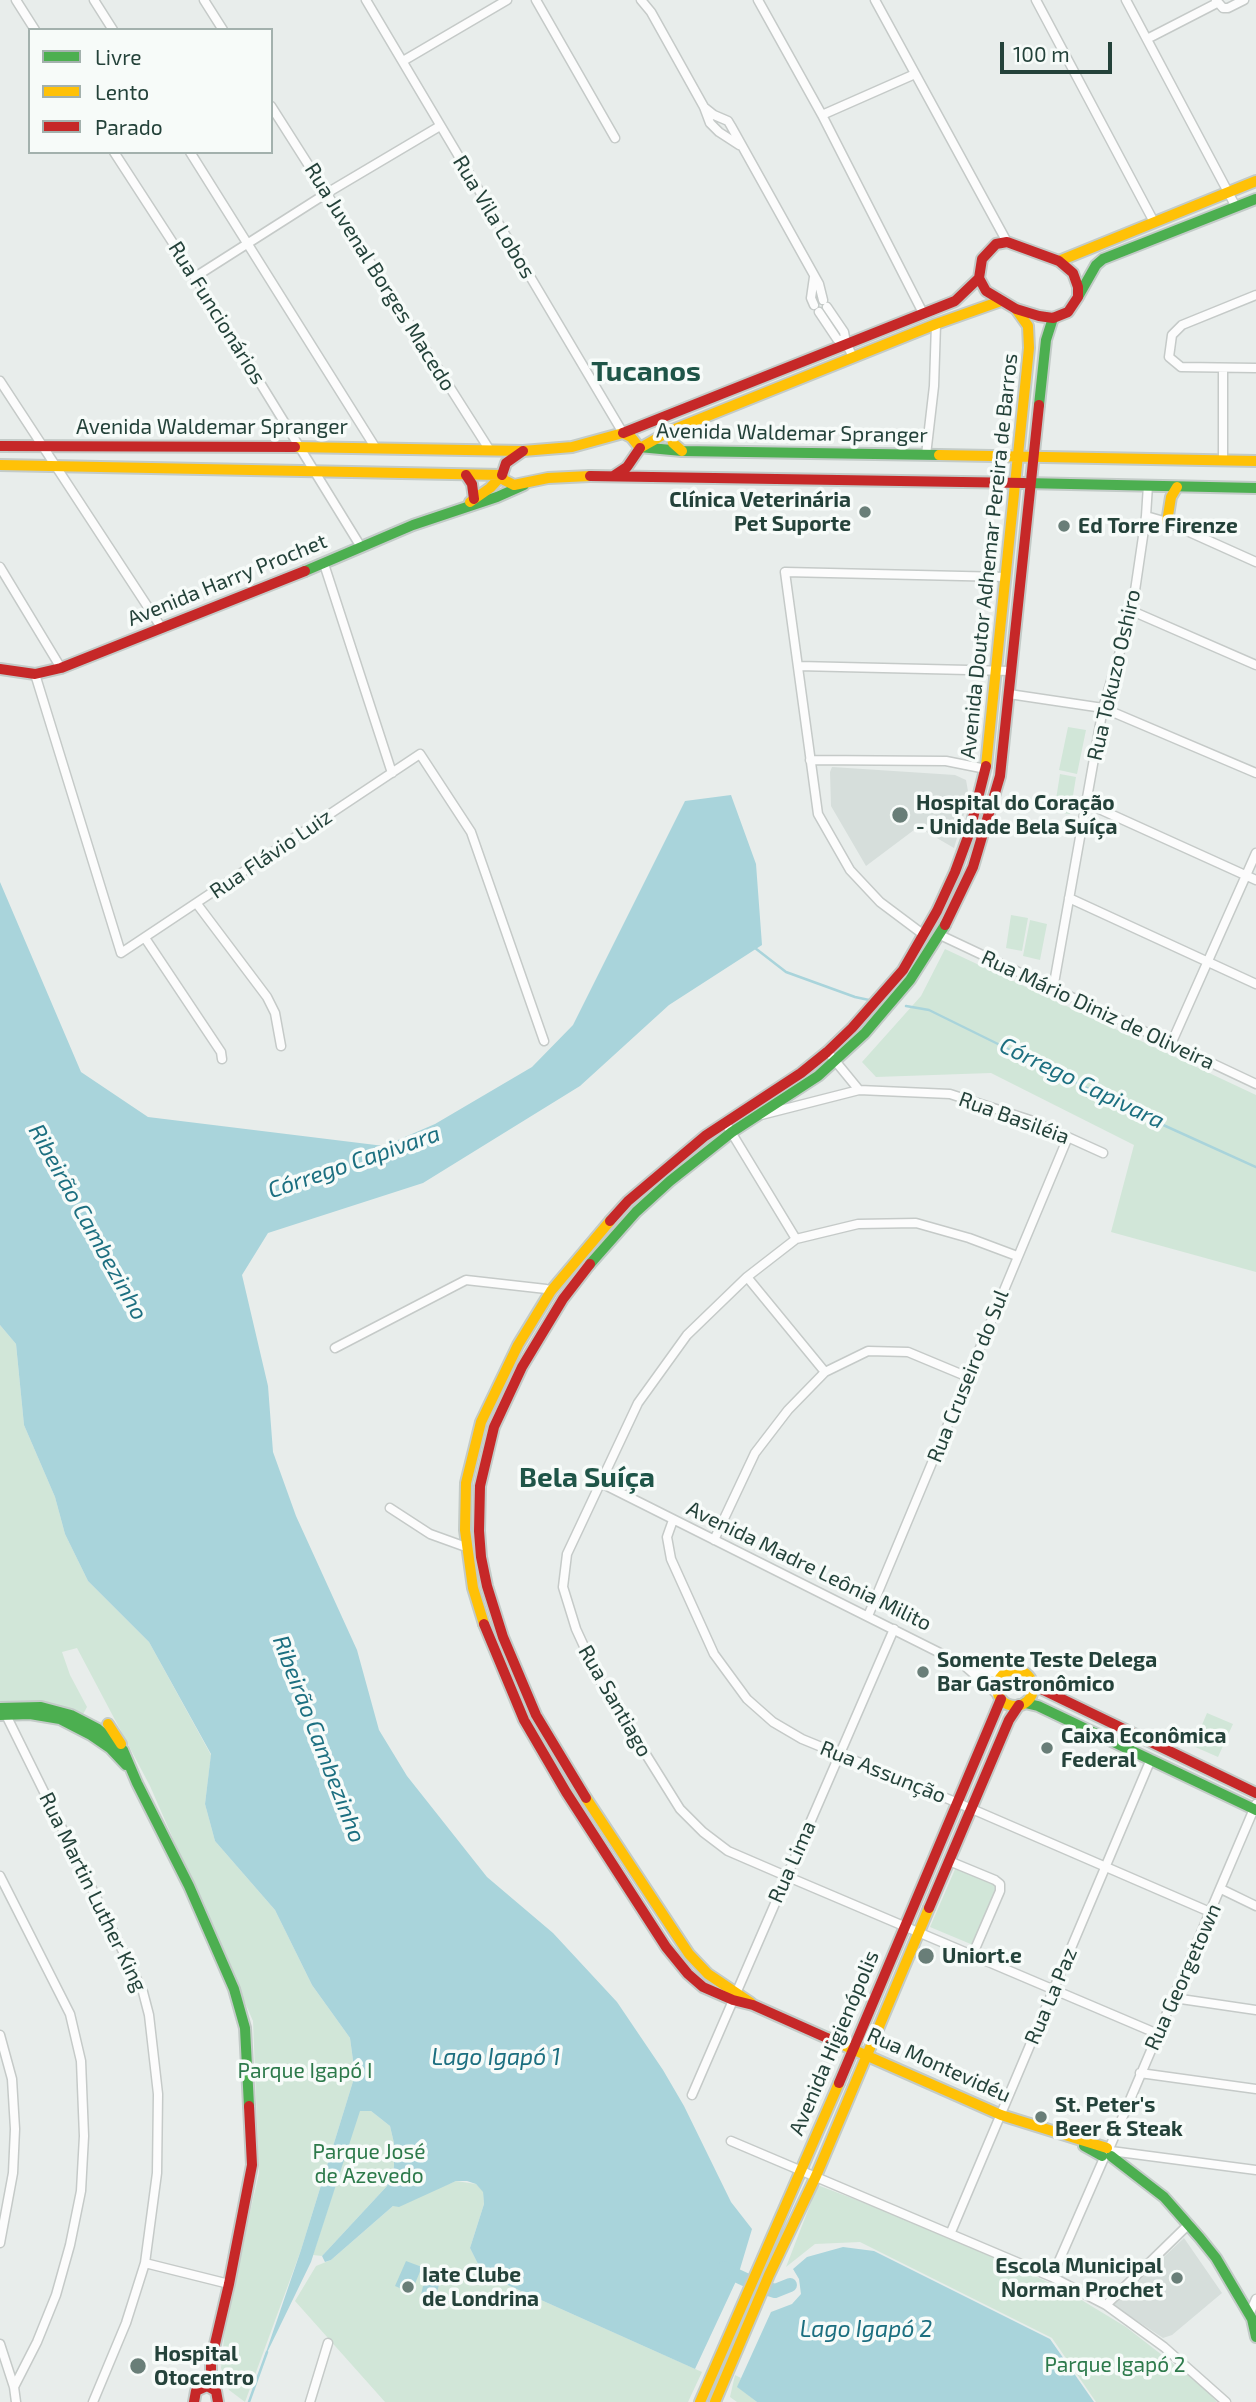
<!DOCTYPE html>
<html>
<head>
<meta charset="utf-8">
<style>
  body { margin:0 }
  #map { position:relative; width:1256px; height:2402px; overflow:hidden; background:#e8edeb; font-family:"Exo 2",sans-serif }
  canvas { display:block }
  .legend { position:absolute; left:28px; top:28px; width:245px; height:126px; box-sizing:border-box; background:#f7fbf9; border:2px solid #a3b1ad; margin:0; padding:9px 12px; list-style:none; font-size:21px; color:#24423a }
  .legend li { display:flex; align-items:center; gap:14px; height:35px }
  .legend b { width:35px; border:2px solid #a3b1ad }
  .scale { position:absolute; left:1000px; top:42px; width:112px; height:32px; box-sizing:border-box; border:4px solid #24423a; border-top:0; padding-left:9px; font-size:21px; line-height:24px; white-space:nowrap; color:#24423a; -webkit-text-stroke:5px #f7fbf9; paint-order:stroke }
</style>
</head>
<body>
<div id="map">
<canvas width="1256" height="2402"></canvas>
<ul class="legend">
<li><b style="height:9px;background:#4caf50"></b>Livre</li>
<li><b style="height:9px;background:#ffc107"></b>Lento</li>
<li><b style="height:9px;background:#c62828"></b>Parado</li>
</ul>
<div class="scale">100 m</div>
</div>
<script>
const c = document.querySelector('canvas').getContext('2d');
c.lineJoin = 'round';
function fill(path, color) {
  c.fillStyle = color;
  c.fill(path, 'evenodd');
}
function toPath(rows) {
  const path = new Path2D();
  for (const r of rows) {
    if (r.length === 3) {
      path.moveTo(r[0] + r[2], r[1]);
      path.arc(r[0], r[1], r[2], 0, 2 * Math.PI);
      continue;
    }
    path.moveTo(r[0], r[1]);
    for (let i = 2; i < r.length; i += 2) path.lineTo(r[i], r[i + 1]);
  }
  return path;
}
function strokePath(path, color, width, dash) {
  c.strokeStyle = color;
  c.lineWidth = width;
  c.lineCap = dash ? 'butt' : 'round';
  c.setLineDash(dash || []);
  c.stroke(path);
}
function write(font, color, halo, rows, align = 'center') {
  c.font = font + ' "Exo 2",sans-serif';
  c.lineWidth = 7;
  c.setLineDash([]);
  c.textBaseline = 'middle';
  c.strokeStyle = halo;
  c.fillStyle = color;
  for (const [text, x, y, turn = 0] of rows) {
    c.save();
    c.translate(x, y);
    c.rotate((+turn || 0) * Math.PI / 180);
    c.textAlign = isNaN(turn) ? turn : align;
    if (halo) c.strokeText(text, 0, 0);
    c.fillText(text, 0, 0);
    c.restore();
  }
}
fill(toPath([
  [832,767,955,775,966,780,969,797,954,848,918,827,866,866,831,806,830,772],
  [1184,2238,1222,2293,1172,2335,1163,2338,1113,2305]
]), '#d6dedb');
fill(toPath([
  [1068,727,1086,730,1077,774,1059,770],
  [1060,774,1076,777,1070,814,1054,812],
  [1011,915,1028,918,1022,951,1006,948],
  [1030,920,1047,924,1040,960,1023,956],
  [945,949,1256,1095,1256,1272,1111,1232,1134,1145,991,1073,876,1077,862,1062,921,996],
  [0,1325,16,1344,24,1425,55,1497,65,1534,88,1581,149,1642,211,1755,205,1804,215,1841,275,1910,312,1985,350,2038,355,2075,301,2250,245,2402,229,2390,221,2368,226,2317,259,2173,253,2021,150,1786,77,1648,62,1652,70,1675,87,1707,82,1716,0,1706],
  [1207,1713,1233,1724,1218,1757,1193,1746],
  [956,1867,998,1885,973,1945,930,1927],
  [359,2111,371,2111,390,2126,394,2143,394,2167,387,2186,322,2256,313,2255],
  [456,2181,476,2184,483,2191,484,2204,470,2248,483,2274,702,2372,688,2402,385,2402,295,2301,316,2266,331,2260,393,2206],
  [820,2186,933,2229,1065,2290,1126,2327,1203,2387,1217,2402,1096,2402,1052,2338,860,2242,815,2244,786,2267,817,2187],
  [735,2375,741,2378,738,2387,757,2402,737,2402,730,2397]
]), '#d1e6d8');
fill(toPath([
  [731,795,756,864,762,945,669,1005,580,1086,423,1183,268,1233,242,1275,268,1386,273,1452,296,1516,357,1650,379,1730,407,1776,487,1877,553,1933,617,2002,663,2070,684,2106,731,2202,752,2229,737,2279,695,2369,483,2274,470,2248,484,2204,483,2192,476,2184,467,2181,456,2181,399,2207,393,2206,331,2260,325,2262,322,2256,387,2186,394,2167,394,2143,390,2126,371,2111,360,2111,311,2262,263,2361,301,2250,355,2075,350,2038,312,1985,275,1910,215,1841,205,1804,211,1754,149,1642,88,1581,65,1534,55,1497,24,1425,16,1344,0,1325,0,882,81,1072,148,1117,384,1146,435,1124,532,1067,573,1025,685,801],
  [843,2247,874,2251,1050,2339,1094,2402,757,2402,737,2387,771,2312,792,2304,801,2294,799,2279,793,2269,807,2257],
  [406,2261,422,2267,411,2293,395,2286],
  [436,2270,442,2275,436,2295,429,2298,421,2295,423,2286,431,2281,429,2276]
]), '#a9d4db');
strokePath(toPath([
  [755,948,786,972,855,997,869,1000],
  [906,1006,929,1010,1150,1119,1256,1167],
  [249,2402,267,2352]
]), '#a9d4db', 2.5);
strokePath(toPath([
  [724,2268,729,2272,759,2286,775,2291,790,2285]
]), '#a9d4db', 14);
const street = toPath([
  [16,0,35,30],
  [94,0,113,30],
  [204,0,223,30],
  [366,0,623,433],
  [536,0,615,138],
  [641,0,651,12,704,107,710,123,719,132,739,145],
  [758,0,822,115,923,313],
  [875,0,1007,242],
  [1036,0,1154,222],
  [1126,0,1236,207],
  [1216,0,1223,8,1228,8,1244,0],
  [1147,39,1217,3],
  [403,61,507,0],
  [271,106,489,449],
  [704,107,714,115,728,121,731,126,819,284,823,300],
  [822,115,915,74],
  [114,152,195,277,361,547],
  [190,152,375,447],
  [195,277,327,193,440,126],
  [1256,295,1182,325,1172,335,1169,357,1181,367,1256,368],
  [814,305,811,298,814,277],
  [827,307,844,332,846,343,853,357],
  [819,312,837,339,846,343],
  [0,381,161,627],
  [926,455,934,386,936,324],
  [1223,461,1223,368],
  [1146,516,1167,522,1256,562],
  [324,564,392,773],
  [0,567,61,668],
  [1132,611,1256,665],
  [798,666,1011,671],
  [35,674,121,953,420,754,471,832,544,1041],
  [1009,694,1103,708,1256,773],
  [810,760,946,761,986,769],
  [1086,803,1256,880],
  [1069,898,1256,984],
  [197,904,267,997,275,1013,281,1046],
  [924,935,880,902,850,870,818,814,785,572,1006,577],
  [940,935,1256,1084],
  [145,938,221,1052,222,1059],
  [1053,989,1103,708,1132,611,1146,516,1148,485],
  [1171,1044,1256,853],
  [832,1057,859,1090],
  [761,1115,859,1090,950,1094,1030,1120,1103,1153],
  [725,1122,796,1239],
  [1017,1256,969,1238,916,1223,858,1224,796,1239,747,1277,687,1335,638,1403,567,1554,563,1587,576,1629,599,1679,680,1809,703,1832,728,1851,786,1876,1158,2034],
  [747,1277,825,1372],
  [335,1348,466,1280,546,1289,551,1291],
  [599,1482,964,1665,1002,1675],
  [390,1508,430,1534,466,1547],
  [673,1520,667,1537,671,1559,714,1654,747,1699,773,1722,802,1739,958,1803,1210,1912],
  [714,1540,755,1453,788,1410,825,1372,868,1351,908,1352,968,1377],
  [868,1616,1068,1137],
  [966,1667,998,1695],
  [6,1715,143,1992,149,2015,158,2094,157,2173,145,2263,126,2323,93,2402],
  [949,1861,995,1880,1000,1884,1000,1891,972,1956],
  [0,1876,70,2014,81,2061,84,2136,81,2191,70,2245,56,2295,37,2342,14,2387],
  [1221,1889,1256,1906],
  [1174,1998,1256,2010],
  [0,2035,12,2079,15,2129,13,2173,0,2243],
  [1140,2073,1256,2089],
  [692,2095,894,1629],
  [731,2141,1052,2277,1106,2305,1164,2347,1226,2402],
  [1109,2149,1256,1804],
  [1111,2151,1256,2170],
  [951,2232,1151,1759],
  [145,2263,229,2284],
  [1052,2277,1104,2158],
  [1106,2305,1189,2224],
  [1249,2315,1256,2299],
  [0,2344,14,2387,16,2402],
  [310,2402,328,2343]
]);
const fast = toPath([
  [1079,295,1096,265,1103,259,1256,199],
  [1039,405,1046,340,1053,318],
  [639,447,682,451,939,455],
  [1024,483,1256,488],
  [305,571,413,525,497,497,524,485],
  [590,1264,636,1212,670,1181,732,1132,818,1076,865,1033,910,980,945,925],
  [1025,1703,1038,1706,1256,1810],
  [0,1708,41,1707,71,1715,98,1729,123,1750,137,1783,189,1886,234,1989,245,2028,249,2106],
  [0,1715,30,1714,60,1719,91,1735,110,1748,126,1765],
  [1084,2146,1102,2156],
  [1111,2156,1164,2197,1200,2238,1216,2258,1252,2319,1256,2337]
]);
const slow = toPath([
  [1059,261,1256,181],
  [670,431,673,443,682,451],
  [295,447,523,451,572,447,623,433,631,437,639,447],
  [640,448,670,431,936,324,1001,301],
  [939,455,1256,461],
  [0,465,502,475,504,480,514,485,548,478,590,476],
  [470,502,490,488,502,475],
  [1167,522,1171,497,1177,487],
  [986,766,1029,348,1028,326,1016,309],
  [484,1624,473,1588,465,1530,466,1483,481,1422,518,1345,551,1291,610,1221],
  [1015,1688,18],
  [108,1724,121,1744],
  [586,1798,689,1954,708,1974,751,2003],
  [827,2038,1001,2115,1107,2148],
  [700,2402,839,2083],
  [715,2402,769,2275,816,2176,929,1908]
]);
const jam = toPath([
  [1007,242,1059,261,1073,273,1078,287,1078,297,1068,312,1053,318,1039,316,1016,309,986,291,979,278,982,259,996,244,1007,242],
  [623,433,955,301,979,278],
  [0,446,295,447],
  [466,475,472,484,474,499],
  [502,475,506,463,523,451],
  [615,475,627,467,640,448],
  [590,476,1024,483],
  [0,669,35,674,61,668,305,571],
  [945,925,973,867,1000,776,1039,405],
  [610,1221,628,1201,705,1136,801,1073,827,1052,852,1028,903,970,937,911,955,872,969,834,986,766],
  [484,1624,524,1720,566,1792,666,1947,688,1974,703,1987,733,2000,753,2005,827,2038],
  [1033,1685,1256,1793],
  [586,1798,536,1715,503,1637,487,1586,481,1557,479,1531,480,1486,494,1427,522,1367,563,1299,590,1264],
  [929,1908,1009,1720,1019,1705],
  [839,2083,1001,1699],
  [214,2389,211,2378,211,2361,229,2284,252,2165,249,2106],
  [194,2402,196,2391,207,2386,216,2391,218,2402]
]);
strokePath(street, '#c5cac8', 11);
strokePath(fast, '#c3cbc8', 14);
strokePath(slow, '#c3cbc8', 14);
strokePath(jam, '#c3cbc8', 14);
strokePath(street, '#fcfcfc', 8);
strokePath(fast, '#4caf50', 10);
strokePath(slow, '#ffc107', 10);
strokePath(jam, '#c62828', 10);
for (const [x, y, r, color] of [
  [865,512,7,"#697e78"],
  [1064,526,7,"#697e78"],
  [900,815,9,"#697e78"],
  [923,1672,7,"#697e78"],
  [1047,1748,7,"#697e78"],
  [926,1956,9,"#697e78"],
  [1041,2117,7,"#697e78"],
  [1177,2278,7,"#697e78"],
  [408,2287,7,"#697e78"],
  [138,2366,9,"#697e78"]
]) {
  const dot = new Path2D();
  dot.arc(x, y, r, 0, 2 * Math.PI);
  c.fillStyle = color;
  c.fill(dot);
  strokePath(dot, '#f7fbf9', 2.5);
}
write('21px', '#24423a', '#f7fbf9', [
  ["Rua Vila Lobos",494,217,59],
  ["Rua Juvenal Borges Macedo",380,277,58],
  ["Rua Funcionários",217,313,58],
  ["Avenida Waldemar Spranger",212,427],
  ["Avenida Waldemar Spranger",792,433,1],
  ["Avenida Doutor Adhemar Pereira de Barros",989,556,-84],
  ["Avenida Harry Prochet",227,580,-22],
  ["Rua Tokuzo Oshiro",1114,675,-77],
  ["Rua Flávio Luiz",271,854,-34],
  ["Rua Mário Diniz de Oliveira",1098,1010,25],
  ["Rua Basiléia",1014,1118,20],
  ["Rua Cruseiro do Sul",968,1376,-68],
  ["Avenida Madre Leônia Milito",809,1566,26],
  ["Rua Santiago",615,1701,60],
  ["Rua Assunção",883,1772,22],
  ["Rua Lima",792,1862,-66],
  ["Rua Martin Luther King",93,1892,64],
  ["Rua Georgetown",1183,1977,-66],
  ["Rua La Paz",1051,1996,-67],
  ["Avenida Higienópolis",834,2043,-67],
  ["Rua Montevidéu",939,2065,24]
]);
write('bold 21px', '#24423a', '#f7fbf9', [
  ["Clínica Veterinária",851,500,"right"],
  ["Pet Suporte",851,524,"right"],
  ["Ed Torre Firenze",1078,526],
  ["Hospital do Coração",916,803],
  ["- Unidade Bela Suíça",916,827],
  ["Somente Teste Delega",937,1660],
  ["Bar Gastronômico",937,1684],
  ["Caixa Econômica",1061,1736],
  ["Federal",1061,1760],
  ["Uniort.e",942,1956],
  ["St. Peter's",1055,2105],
  ["Beer & Steak",1055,2129],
  ["Escola Municipal",1163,2266,"right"],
  ["Norman Prochet",1163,2290,"right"],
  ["Iate Clube",422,2275],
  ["de Londrina",422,2299],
  ["Hospital",154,2354],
  ["Otocentro",154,2378]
], 'left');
write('21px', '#2d7a4b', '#f7fbf9', [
  ["Parque Igapó I",305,2071],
  ["Parque José",369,2152],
  ["de Azevedo",369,2176],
  ["Parque Igapó 2",1115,2365]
]);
write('italic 23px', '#1c6f80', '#f7fbf9', [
  ["Córrego Capivara",1082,1083,26],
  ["Córrego Capivara",354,1162,-19],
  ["Ribeirão Cambezinho",88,1222,61],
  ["Ribeirão Cambezinho",319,1739,69],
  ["Lago Igapó 1",496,2057],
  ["Lago Igapó 2",866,2329]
]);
write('bold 28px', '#1f5548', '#f7fbf9', [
  ["Tucanos",646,372],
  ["Bela Suíça",587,1478]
]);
</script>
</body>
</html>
